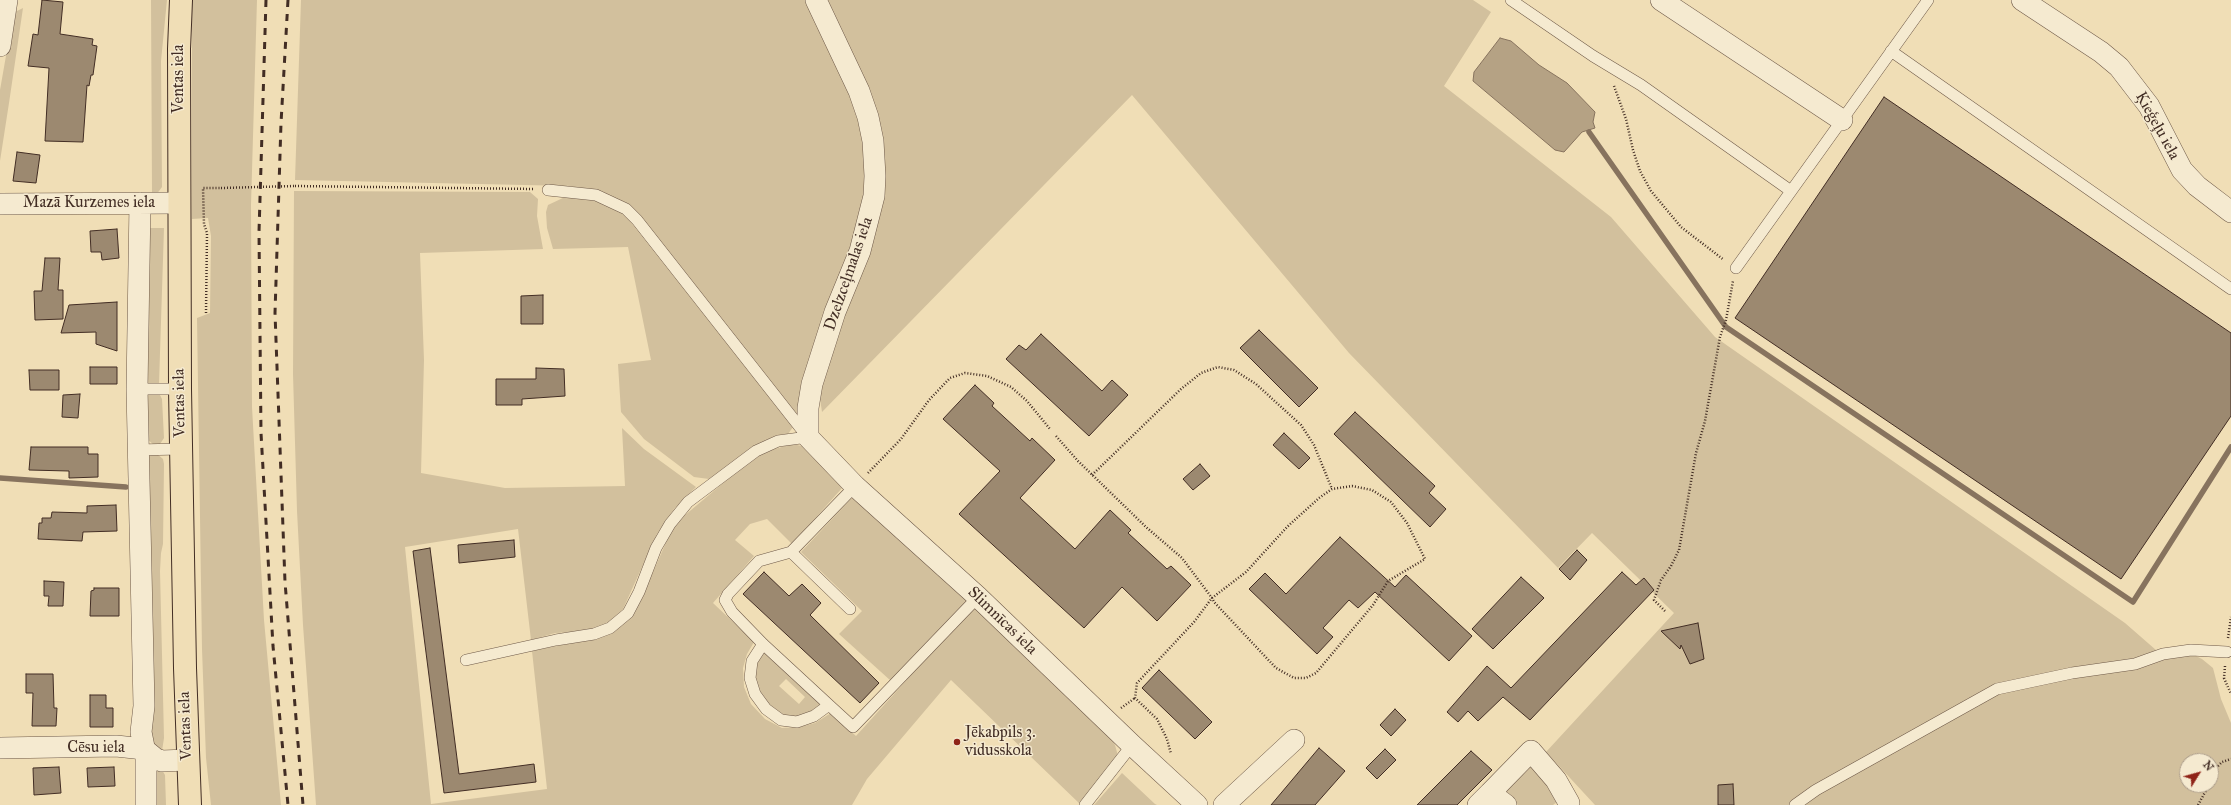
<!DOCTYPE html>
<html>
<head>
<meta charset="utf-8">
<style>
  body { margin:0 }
  #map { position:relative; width:2231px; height:805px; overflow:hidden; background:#f0deb6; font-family:"IM FELL Great Primer",serif }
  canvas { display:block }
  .north { position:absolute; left:2179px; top:753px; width:40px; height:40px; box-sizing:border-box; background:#f5ead0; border:1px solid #ad9e8b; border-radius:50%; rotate:53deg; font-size:11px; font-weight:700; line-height:16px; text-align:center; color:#422d24 }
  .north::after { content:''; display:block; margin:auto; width:14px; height:18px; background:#8f2418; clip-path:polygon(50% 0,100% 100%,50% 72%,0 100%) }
</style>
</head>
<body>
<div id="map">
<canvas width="2231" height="805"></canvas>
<div class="north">N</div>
</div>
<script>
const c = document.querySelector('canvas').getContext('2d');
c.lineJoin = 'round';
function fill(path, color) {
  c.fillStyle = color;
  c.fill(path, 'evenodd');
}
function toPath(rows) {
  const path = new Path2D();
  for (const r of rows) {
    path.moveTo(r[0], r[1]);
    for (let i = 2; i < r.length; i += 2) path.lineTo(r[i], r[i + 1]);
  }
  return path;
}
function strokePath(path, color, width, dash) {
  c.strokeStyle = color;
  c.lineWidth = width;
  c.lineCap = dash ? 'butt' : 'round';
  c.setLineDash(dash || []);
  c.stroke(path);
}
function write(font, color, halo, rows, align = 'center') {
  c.font = font + ' "IM FELL Great Primer",serif';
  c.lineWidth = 3;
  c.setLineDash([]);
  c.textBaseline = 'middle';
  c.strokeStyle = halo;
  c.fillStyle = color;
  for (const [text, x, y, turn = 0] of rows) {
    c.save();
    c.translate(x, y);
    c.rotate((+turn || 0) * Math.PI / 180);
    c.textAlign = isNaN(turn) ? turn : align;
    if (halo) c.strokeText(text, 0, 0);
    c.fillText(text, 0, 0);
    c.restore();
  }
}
fill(toPath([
  [151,0,167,0,161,61,162,187,156,195,84,195,82,193,152,193],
  [192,0,257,0,251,205,252,407,264,620,281,805,211,805,206,758,202,649,197,318,210,313,211,236,208,218,192,219],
  [301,0,809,0,851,87,871,180,801,419,619,200,609,195,570,186,295,180],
  [822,0,1473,0,1491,12,1444,86,1611,217,1715,337,2125,623,2164,657,2194,655,2202,659,2213,668,2221,699,2231,723,2231,805,1595,805,1546,752,1674,613,1592,533,1558,568,1349,353,1132,95,822,412,818,385,883,153],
  [2187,761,2211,761,2211,785,2187,785],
  [23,8,9,103,0,161,0,90,10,33,15,12],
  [294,191,530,192,538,199,537,216,543,249,420,253,424,360,421,473,505,488,625,486,622,428,644,449,696,487,674,509,657,534,623,609,605,625,590,631,555,633,531,640,518,529,405,547,431,804,547,789,532,651,587,640,643,595,668,538,678,521,753,458,768,451,792,444,802,446,810,451,843,487,792,544,767,519,750,524,735,540,754,556,713,603,754,642,747,654,743,668,744,687,751,704,765,719,782,728,800,727,815,723,831,713,856,736,970,610,975,608,1106,732,1115,745,1118,756,1081,805,951,680,867,779,852,805,316,805,303,625,297,511,293,374],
  [565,197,600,201,618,210,629,220,793,427,788,434,776,435,756,446,709,479,694,477,644,439,621,412,618,364,651,360,628,247,553,249,547,228,546,212,548,205],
  [147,228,164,228,159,384,148,384,145,379],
  [159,393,162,399,164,438,160,444,154,445,146,438,146,394],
  [156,453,163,459,164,464,163,544,161,553,160,571,164,738,162,751,152,749,146,457],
  [855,498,967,601,891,681,839,634,862,611,801,552,851,499],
  [762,650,822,705,813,712,790,718,768,708,755,682,756,665],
  [786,679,805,697,799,704,779,686],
  [1533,765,1539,768,1557,802,1553,805,1518,805,1505,793],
  [153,770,162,770,165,775,166,805,153,805],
  [1122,773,1155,804,1157,805,1094,805]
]), '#d2c09d');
const water = toPath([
  [1500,38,1511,41,1539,65,1567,83,1595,112,1593,122,1595,128,1582,132,1564,152,1555,150,1473,81,1474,72,1500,38]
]);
fill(water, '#b5a284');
strokePath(water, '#87735e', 1);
strokePath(toPath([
  [1589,132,1726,327,2133,602,2231,447],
  [0,478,126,487]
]), '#87735e', 5.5);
const building = toPath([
  [42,0,63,2,60,34,93,39,92,45,97,46,93,75,91,75,89,86,87,85,83,142,45,141,49,68,28,66,33,34,38,35,42,0],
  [1884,97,2231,333,2231,416,2121,579,1735,318,1884,97],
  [17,152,40,155,36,183,13,181,17,152],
  [117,229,119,258,102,260,101,252,91,252,90,231,117,229],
  [45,258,60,258,58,290,63,290,63,319,35,320,34,291,42,291,45,258],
  [543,295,543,324,521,324,521,296,543,295],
  [117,302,117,351,96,344,96,332,61,333,69,305,117,302],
  [1259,330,1318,388,1299,407,1240,348,1259,330],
  [1041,334,1102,391,1112,380,1128,395,1089,436,1006,359,1019,345,1026,350,1041,334],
  [90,367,117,367,117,384,90,384,90,367],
  [536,368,564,369,565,396,522,399,522,405,496,405,496,379,536,379,536,368],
  [29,370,59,370,59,390,30,390,29,370],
  [975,385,994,403,992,406,1030,441,1032,438,1055,460,1020,498,1075,549,1110,510,1131,530,1128,533,1167,569,1171,566,1191,585,1157,621,1122,587,1084,628,959,514,1000,471,943,419,975,385],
  [80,394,78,418,62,417,63,395,80,394],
  [1355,412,1435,486,1429,493,1446,509,1430,527,1334,434,1355,412],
  [1284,433,1310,458,1299,469,1273,445,1284,433],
  [31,447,88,447,88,454,98,454,98,477,69,478,69,471,29,470,31,447],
  [1200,464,1210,476,1193,490,1183,479,1200,464],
  [116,505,117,531,83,532,82,541,38,539,39,523,42,523,42,518,51,518,52,512,87,513,87,506,116,505],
  [1340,537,1395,587,1406,575,1472,636,1449,661,1375,592,1358,608,1349,600,1323,628,1333,637,1317,654,1249,589,1265,573,1286,594,1340,537],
  [514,540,515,557,459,563,458,545,514,540],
  [430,548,459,774,534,764,536,782,444,793,413,551,430,548],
  [1577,550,1587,560,1570,580,1559,569,1577,550],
  [764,572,789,596,802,584,821,603,810,615,879,683,860,703,743,594,764,572],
  [1622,572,1636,585,1644,578,1654,590,1530,720,1503,697,1478,721,1468,711,1458,722,1447,712,1487,666,1511,688,1622,572],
  [1521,577,1544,598,1493,649,1472,629,1521,577],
  [44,581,64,582,63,606,48,606,49,596,44,596,44,581],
  [94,588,119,588,119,616,90,616,91,591,94,590,94,588],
  [1698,623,1704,659,1690,664,1681,645,1680,649,1661,631,1698,623],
  [1159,670,1212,722,1195,739,1142,688,1159,670],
  [26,674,53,674,54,708,57,708,56,726,32,726,33,693,26,693,26,674],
  [90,695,106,695,106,708,113,708,113,727,90,727,90,695],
  [1395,709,1406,720,1391,736,1380,725,1395,709],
  [1319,748,1345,771,1315,805,1271,805,1319,748],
  [1385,749,1396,760,1377,779,1366,768,1385,749],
  [1471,751,1492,770,1457,805,1417,805,1471,751],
  [59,767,61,793,34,795,33,768,59,767],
  [114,767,115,786,88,787,87,768,114,767],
  [1733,784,1734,805,1718,805,1718,785,1733,784]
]);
fill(building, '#9c8970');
strokePath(building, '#422d24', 1);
const lane = toPath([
  [1511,0,1593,56,1641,85,1791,191],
  [1891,51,2231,289],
  [548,190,596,195,626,209,637,220,806,435],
  [1736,268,1928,0],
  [137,389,180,389],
  [137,450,180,449],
  [791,552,850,609],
  [763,644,752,661,750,678,755,694,766,709,781,720,797,722,814,716,829,705,853,727,978,597],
  [466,660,556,640,594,634,610,628,628,613,639,592,656,548,670,524,688,502,756,451,778,441,808,437],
  [829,705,763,644,732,612,725,600,728,594,759,561,791,552,855,486],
  [1085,805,1132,745],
  [1795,805,1816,790,1997,689,2072,673,2135,664,2163,654,2191,650,2227,652]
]);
const street = toPath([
  [816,0,859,91,868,117,873,141,875,176,874,196,860,251,835,312,812,384,808,408,808,437,855,486,978,597,1132,745,1197,805],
  [1661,0,1842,120],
  [2022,0,2101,52,2119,67,2149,106,2182,170,2197,186,2231,212],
  [0,46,7,0],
  [140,203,137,389,144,706,141,732,146,757,146,805],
  [0,204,179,203],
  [0,748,116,746,144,749,156,759,162,761,187,760],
  [1490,793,1531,751,1556,780,1569,803],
  [1224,805,1294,740],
  [1478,805,1490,793,1506,805]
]);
const highway = toPath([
  [181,0,179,49,180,389,185,668,190,805]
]);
strokePath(lane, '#6e5948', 12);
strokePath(street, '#6e5948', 22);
strokePath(highway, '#422d24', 24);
strokePath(toPath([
  [1614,86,1626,119,1633,150,1640,171,1651,191,1681,227,1724,260],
  [295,186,534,189],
  [206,313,207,233,204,224,203,188,221,188],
  [1056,436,1078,461,1146,527,1182,558,1212,598,1214,602,1276,668,1294,678,1306,678,1316,673,1373,605,1388,581,1425,559,1407,523,1391,502,1372,490,1352,486,1332,489,1319,498,1287,527,1246,572,1212,598,1194,622,1137,683,1135,698,1157,719,1167,739,1171,754],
  [868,473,901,439,929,400,950,378,965,373,987,376,1011,387,1027,401,1050,429],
  [1092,475,1181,389,1201,373,1218,367,1234,370,1256,384,1301,425,1314,445,1332,489],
  [1665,611,1654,600,1661,580,1671,566,1679,550,1696,453,1705,421,1720,337,1726,320,1733,281],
  [2228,638,2231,617],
  [2225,666,2224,678,2231,694],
  [1121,708,1135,698],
  [2211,779,2215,769,2222,762,2231,759],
  [2198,805,2209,785]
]), '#422d24', 2.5, [1, 2]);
strokePath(lane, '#f5ead0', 11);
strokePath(street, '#f5ead0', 21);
strokePath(highway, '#f0deb6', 22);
strokePath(toPath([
  [266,0,259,232,261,433,273,646,288,805],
  [288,0,281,123,275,313,285,582,303,805]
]), '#422d24', 3, [7, 7]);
strokePath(toPath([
  [221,188,295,186]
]), '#422d24', 2.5, [1, 2]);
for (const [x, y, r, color] of [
  [957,742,4,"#8f2418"]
]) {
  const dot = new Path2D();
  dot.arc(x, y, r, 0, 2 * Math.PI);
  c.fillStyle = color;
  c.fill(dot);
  strokePath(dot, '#f5ead0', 1.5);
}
write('16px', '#422d24', '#f5ead0', [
  ["Ventas iela",179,79,-90],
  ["Ķieģeļu iela",2157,126,61],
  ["Mazā Kurzemes iela",89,203],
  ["Dzelzceļmalas iela",849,274,-71],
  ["Ventas iela",180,403,-91],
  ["Slimnīcas iela",1002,621,44],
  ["Ventas iela",186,726,-92],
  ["Cēsu iela",96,748]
]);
write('16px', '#422d24', '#f5ead0', [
  ["Jēkabpils 3.",965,733],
  ["vidusskola",965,751]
], 'left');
</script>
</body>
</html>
